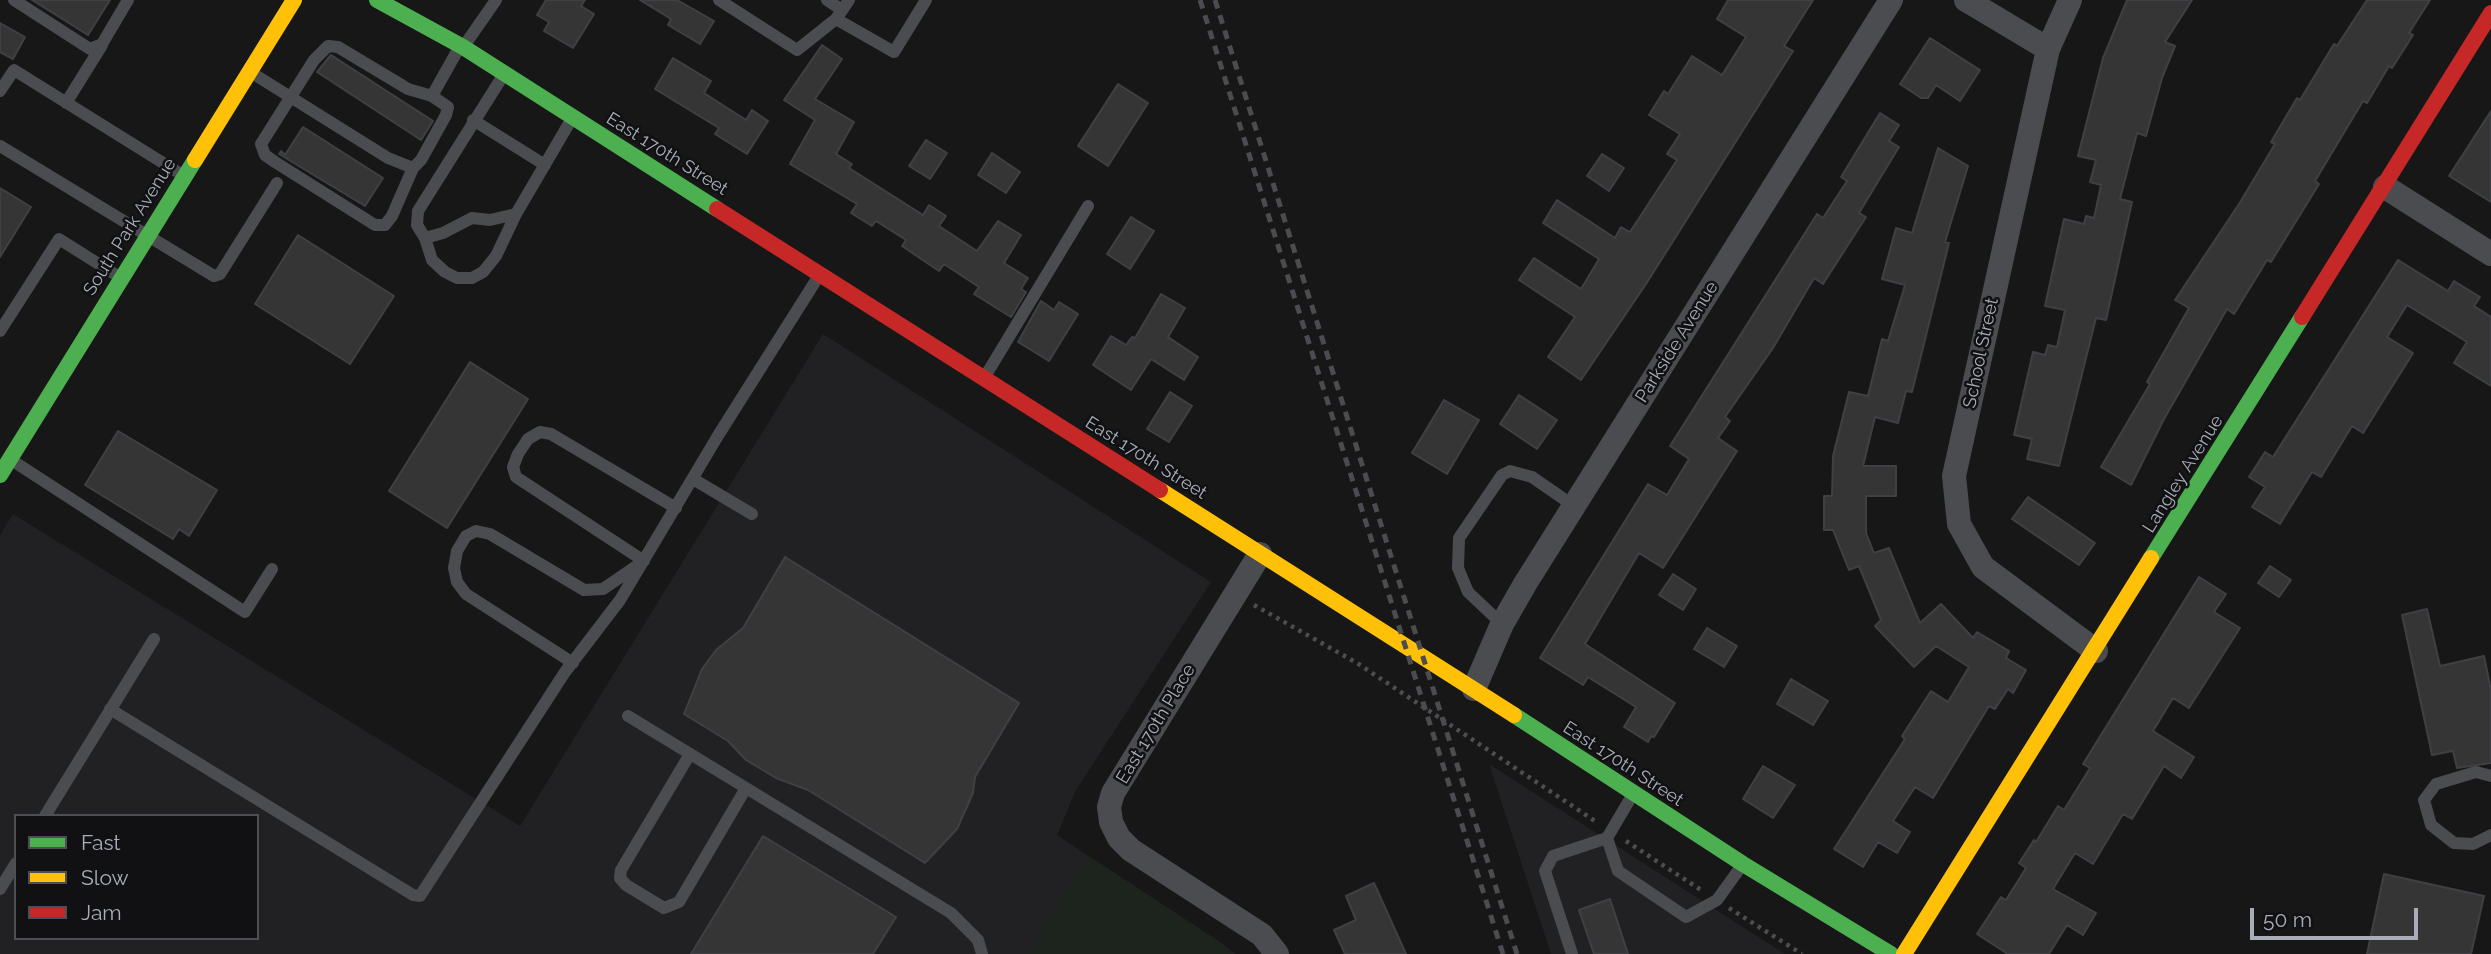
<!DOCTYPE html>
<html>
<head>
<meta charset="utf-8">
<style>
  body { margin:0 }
  #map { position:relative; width:2491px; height:954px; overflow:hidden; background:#171717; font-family:Raleway,sans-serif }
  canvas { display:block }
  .legend { position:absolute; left:14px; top:814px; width:245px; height:126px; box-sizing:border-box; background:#111113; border:2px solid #4d4f55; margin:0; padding:9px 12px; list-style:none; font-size:21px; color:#a8adb8 }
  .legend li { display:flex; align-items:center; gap:14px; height:35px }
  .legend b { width:35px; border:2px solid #4d4f55 }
  .scale { position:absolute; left:2250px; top:908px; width:168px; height:32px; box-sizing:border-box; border:4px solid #a8adb8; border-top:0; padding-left:9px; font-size:21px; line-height:24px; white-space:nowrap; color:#a8adb8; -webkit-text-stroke:5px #111113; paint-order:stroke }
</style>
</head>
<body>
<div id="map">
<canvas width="2491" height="954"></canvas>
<ul class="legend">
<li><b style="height:9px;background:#4caf50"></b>Fast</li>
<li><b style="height:9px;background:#ffc107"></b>Slow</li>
<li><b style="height:9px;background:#c62828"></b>Jam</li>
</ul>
<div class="scale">50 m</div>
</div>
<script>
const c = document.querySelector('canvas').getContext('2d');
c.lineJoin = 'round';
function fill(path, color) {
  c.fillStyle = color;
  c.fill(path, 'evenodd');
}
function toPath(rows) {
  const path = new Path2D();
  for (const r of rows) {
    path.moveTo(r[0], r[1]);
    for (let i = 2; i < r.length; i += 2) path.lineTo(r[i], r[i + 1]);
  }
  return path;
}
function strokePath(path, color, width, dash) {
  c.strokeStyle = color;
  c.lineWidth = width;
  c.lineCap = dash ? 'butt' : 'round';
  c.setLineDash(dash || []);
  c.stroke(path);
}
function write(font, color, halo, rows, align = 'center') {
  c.font = font + ' Raleway,sans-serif';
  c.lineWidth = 5;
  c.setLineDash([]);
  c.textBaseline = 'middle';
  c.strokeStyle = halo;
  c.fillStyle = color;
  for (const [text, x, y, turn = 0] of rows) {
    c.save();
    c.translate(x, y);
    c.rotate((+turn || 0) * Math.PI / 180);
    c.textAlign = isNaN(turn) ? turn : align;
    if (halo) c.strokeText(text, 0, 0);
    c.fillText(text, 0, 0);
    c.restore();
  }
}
fill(toPath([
  [823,334,1211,582,1076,790,1057,835,1235,954,0,954,0,535,13,514,520,826],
  [16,816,257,816,257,938,16,938],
  [1489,764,1785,954,1551,954]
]), '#212123');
fill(toPath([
  [1089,856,1220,942,1235,954,1029,954]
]), '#1d241e');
const building = toPath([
  [32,0,110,0,88,35,32,0],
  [546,0,585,0,581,6,594,14,573,48,544,31,549,22,537,15,546,0],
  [640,0,677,0,714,21,700,44,668,25,671,19,640,0],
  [1728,0,1813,0,1784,46,1793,51,1646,284,1581,380,1548,357,1575,317,1519,280,1534,258,1581,289,1599,259,1543,223,1557,200,1615,238,1621,227,1630,232,1677,160,1667,154,1680,134,1649,115,1664,91,1668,94,1692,56,1722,75,1746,37,1717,19,1728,0],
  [2127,0,2192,0,2165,42,2175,46,2162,78,2146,136,2137,133,2120,199,2132,202,2106,320,2096,318,2059,466,2027,459,2032,439,2014,435,2033,352,2045,355,2048,345,2057,347,2065,310,2045,306,2064,219,2084,224,2086,216,2094,218,2101,185,2090,182,2096,160,2078,156,2103,58,2127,0],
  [2367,0,2430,0,2409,33,2413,35,2392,68,2389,66,2367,103,2363,101,2315,181,2319,184,2271,262,2267,260,2234,314,2227,309,2164,419,2131,485,2101,467,2150,384,2147,382,2189,308,2175,300,2239,204,2275,144,2271,142,2297,98,2300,100,2334,44,2337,46,2367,0],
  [0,23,25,37,13,59,0,52,0,23],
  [1930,38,1980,70,1960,101,1936,85,1928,98,1921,98,1900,84,1930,38],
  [822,45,842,59,815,99,854,122,836,154,852,164,849,168,923,215,929,205,946,216,939,226,977,251,998,221,1021,235,1004,263,1028,278,1021,289,1026,292,1011,317,974,294,979,287,944,264,939,271,902,246,906,240,876,221,872,226,851,213,857,204,790,164,815,120,784,100,822,45],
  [331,55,433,121,421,140,317,72,331,55],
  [673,58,711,81,704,93,746,120,752,110,768,121,747,154,715,134,719,128,655,89,673,58],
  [1118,84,1148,103,1108,166,1078,146,1118,84],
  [2491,111,2491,202,2449,176,2491,111],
  [1880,113,1899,125,1889,141,1899,147,1859,213,1866,217,1823,284,1814,278,1773,348,1725,417,1730,421,1718,438,1737,451,1663,568,1639,553,1585,644,1675,703,1654,737,1651,736,1648,742,1624,727,1636,707,1588,677,1583,685,1540,658,1648,484,1667,495,1689,459,1670,446,1817,214,1823,218,1847,181,1841,177,1880,113],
  [303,127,383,178,365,206,279,154,281,151,285,155,303,127],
  [926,140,947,153,930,179,909,166,926,140],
  [1938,148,1968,166,1945,242,1949,243,1912,392,1906,391,1898,423,1875,417,1863,466,1896,466,1896,496,1866,496,1866,533,1874,553,1889,548,1920,623,1941,604,1973,638,1977,632,2009,651,2006,658,2026,670,2013,693,2008,689,1995,709,1989,706,1933,798,1915,787,1893,821,1910,832,1897,853,1878,842,1863,867,1834,849,1905,739,1902,736,1931,691,1948,702,1969,667,1936,646,1914,667,1875,626,1881,620,1859,566,1849,570,1833,530,1824,530,1824,496,1832,496,1833,456,1849,392,1868,396,1882,339,1888,341,1905,285,1882,279,1896,228,1912,233,1938,148],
  [992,153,1020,172,1006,193,978,175,992,153],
  [1602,154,1624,168,1609,191,1587,176,1602,154],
  [0,188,31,207,0,257,0,188],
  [1131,217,1154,231,1130,269,1107,254,1131,217],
  [298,235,394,296,350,364,255,304,298,235],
  [2398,260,2448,291,2454,281,2480,297,2474,306,2491,317,2491,386,2454,363,2467,342,2407,305,2387,337,2413,353,2363,433,2352,426,2321,477,2312,472,2280,524,2252,507,2265,487,2249,477,2265,452,2273,457,2398,260],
  [1161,294,1185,308,1168,337,1198,357,1184,380,1151,359,1131,390,1093,365,1111,336,1126,345,1132,337,1135,338,1161,294],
  [1041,301,1054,310,1059,302,1078,314,1049,361,1018,342,1041,301],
  [470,362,528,399,447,528,389,491,470,362],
  [1170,392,1192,406,1169,442,1147,429,1170,392],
  [1519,395,1557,420,1537,449,1500,424,1519,395],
  [1444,400,1479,420,1447,474,1412,453,1444,400],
  [118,431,217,490,189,536,179,529,173,539,85,485,118,431],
  [2028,497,2095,543,2079,565,2012,519,2028,497],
  [785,557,1019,703,975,777,973,793,957,829,925,863,808,790,776,778,746,760,728,741,684,714,702,669,716,650,743,628,785,557],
  [2270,566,2291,580,2279,597,2258,583,2270,566],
  [1673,574,1696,589,1683,610,1659,595,1673,574],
  [2199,577,2226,594,2214,612,2240,628,2189,708,2173,698,2153,731,2194,757,2181,778,2164,766,2132,819,2123,814,2093,864,2075,853,2053,889,2096,913,2083,935,2067,925,2049,954,2008,954,1977,934,2001,897,2006,900,2026,868,2019,863,2034,840,2036,842,2058,806,2064,810,2090,768,2083,764,2199,577],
  [2427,609,2440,666,2484,656,2491,690,2491,763,2457,768,2453,751,2432,755,2402,615,2427,609],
  [1707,628,1737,646,1724,667,1694,649,1707,628],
  [1791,679,1828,701,1813,725,1777,704,1791,679],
  [1763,766,1795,785,1773,818,1743,799,1763,766],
  [763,836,896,917,873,954,691,954,763,836],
  [2384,874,2484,896,2471,954,2367,954,2384,874],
  [1374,883,1406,954,1345,954,1334,930,1356,920,1346,896,1374,883],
  [1610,899,1628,954,1594,954,1579,910,1610,899]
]);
fill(building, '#353536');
strokePath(building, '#3f4043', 2);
strokePath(toPath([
  [1254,605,1357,663,1598,823],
  [1626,841,1701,890],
  [1729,908,1802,954]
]), '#4d4e52', 4.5, [3.5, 5]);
strokePath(toPath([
  [14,0,90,49,102,44,128,0],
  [719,0,797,50,836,19,849,0],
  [827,0,842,10],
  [836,19,894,52,926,0],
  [464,46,496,0],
  [252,73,388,158,413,168,421,160,446,115,448,107,432,96,460,46],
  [504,74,418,211,417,225,425,238,443,233,472,218,490,220,516,214,571,120],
  [0,91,14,70,184,176],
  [66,103,102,45],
  [473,120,545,165],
  [0,146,214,276,220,274,277,183],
  [413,168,392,216,385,225,375,225,275,162,265,155,261,144,314,60,328,46,338,47,408,89,432,96],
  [425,238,432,260,445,272,457,278,472,278,483,272,496,256,516,214],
  [0,331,59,239,121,278],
  [986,375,1088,206],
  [13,461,245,612,272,569],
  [693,479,752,514],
  [644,561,516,477,513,467,518,454,528,439,540,432,551,434,676,508],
  [1502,624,1468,592,1458,568,1459,538,1502,475,1510,471,1532,477,1574,506],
  [573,663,466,594,457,582,454,568,457,551,466,536,476,531,490,534,584,590,603,589,641,563],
  [110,709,413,895,420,896,565,672,620,600,719,434,820,274],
  [628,716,951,913,978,940,982,954],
  [690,754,621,870,620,878,626,885,654,902,664,908,679,902,746,788],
  [2491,776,2476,772,2436,784,2424,800,2431,825,2454,843,2473,844,2491,835],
  [1633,794,1607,838,1618,871,1686,917,1717,900,1743,864],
  [45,816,154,639],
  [0,889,16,863],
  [1572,954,1545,871,1553,856,1607,838]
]), '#4b4c50', 12);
strokePath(toPath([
  [1966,0,2048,49],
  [2070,0,2048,49,1954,476,1959,524,1983,567,2096,651],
  [2385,187,2491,254],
  [1260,554,1113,793,1109,807,1111,822,1119,838,1131,850,1262,935,1277,954],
  [1474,689,1502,624,1525,584,1891,0]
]), '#4b4c50', 24);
strokePath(toPath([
  [377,0,463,47,717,209],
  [0,475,195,160],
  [2151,558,2302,317],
  [1514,715,1743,864,1891,954]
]), '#4caf50', 16);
strokePath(toPath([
  [195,160,294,0],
  [1160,490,1514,715],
  [1904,954,2151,558]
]), '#ffc107', 16);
strokePath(toPath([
  [717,209,1160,490],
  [2302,317,2491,13]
]), '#c62828', 16);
strokePath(toPath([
  [1200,0,1503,954],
  [1215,0,1517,954]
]), '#4b4c4f', 5, [9, 7]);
write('18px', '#a8adb8', '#111113', [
  ["East 170th Street",667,154,32],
  ["South Park Avenue",130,227,-58],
  ["Parkside Avenue",1677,342,-58],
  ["School Street",1981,353,-78],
  ["East 170th Street",1146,458,32],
  ["Langley Avenue",2183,474,-58],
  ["East 170th Place",1156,724,-59],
  ["East 170th Street",1623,764,33]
]);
</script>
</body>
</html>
